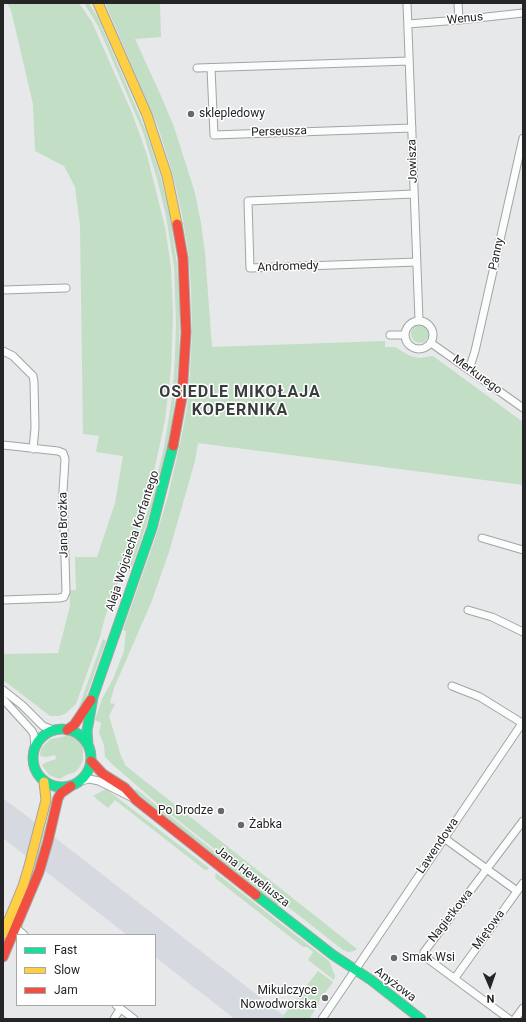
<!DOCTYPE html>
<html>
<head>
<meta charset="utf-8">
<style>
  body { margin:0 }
  #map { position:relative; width:526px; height:1022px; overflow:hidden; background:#e6e8ea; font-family:Roboto,sans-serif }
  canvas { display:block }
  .frame { position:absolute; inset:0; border:4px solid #252527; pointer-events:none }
  .legend { position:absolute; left:16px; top:934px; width:140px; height:72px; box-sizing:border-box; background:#fff; border:1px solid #a8a8a9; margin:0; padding:5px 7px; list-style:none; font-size:12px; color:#252527 }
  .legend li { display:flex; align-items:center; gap:8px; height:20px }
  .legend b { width:20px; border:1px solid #a8a8a9 }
  .north { position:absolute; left:470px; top:966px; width:40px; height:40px; -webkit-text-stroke:3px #fff; paint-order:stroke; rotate:178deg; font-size:11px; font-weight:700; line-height:16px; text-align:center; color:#252527 }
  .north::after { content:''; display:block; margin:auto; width:14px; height:18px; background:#252527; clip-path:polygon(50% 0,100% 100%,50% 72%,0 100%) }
</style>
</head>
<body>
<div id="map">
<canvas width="526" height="1022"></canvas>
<div class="frame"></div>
<ul class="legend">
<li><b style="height:5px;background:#16e098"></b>Fast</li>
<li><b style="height:5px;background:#ffcf43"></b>Slow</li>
<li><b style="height:5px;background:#f24e42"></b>Jam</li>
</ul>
<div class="north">N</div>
</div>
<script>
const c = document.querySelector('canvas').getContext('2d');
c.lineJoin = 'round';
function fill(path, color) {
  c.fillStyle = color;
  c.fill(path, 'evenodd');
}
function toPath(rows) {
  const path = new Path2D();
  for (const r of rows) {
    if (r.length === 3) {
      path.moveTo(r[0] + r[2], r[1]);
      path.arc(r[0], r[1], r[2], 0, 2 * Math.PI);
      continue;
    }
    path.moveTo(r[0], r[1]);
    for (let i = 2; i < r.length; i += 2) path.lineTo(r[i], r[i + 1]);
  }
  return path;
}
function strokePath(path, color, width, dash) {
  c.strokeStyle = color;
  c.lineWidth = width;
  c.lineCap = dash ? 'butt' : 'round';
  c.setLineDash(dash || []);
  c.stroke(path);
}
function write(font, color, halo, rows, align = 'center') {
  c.font = font + ' Roboto,sans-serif';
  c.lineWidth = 3;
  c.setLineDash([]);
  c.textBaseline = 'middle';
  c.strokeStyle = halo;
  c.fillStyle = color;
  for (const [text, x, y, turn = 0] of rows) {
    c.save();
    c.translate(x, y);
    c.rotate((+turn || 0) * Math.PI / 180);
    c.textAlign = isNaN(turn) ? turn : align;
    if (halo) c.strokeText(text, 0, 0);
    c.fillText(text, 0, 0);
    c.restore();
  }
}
fill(toPath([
  [3,798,71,850,288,1019,235,1019,155,957,155,935,127,935,3,838]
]), '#d6d9df');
fill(toPath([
  [7,3,79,3,92,22,132,113,147,155,165,227,171,267,173,315,171,368,165,420,154,472,137,534,105,617,100,637,76,704,65,714,59,716,50,716,45,712,3,680,3,654,58,653,70,606,70,590,76,590,75,557,97,557,115,503,123,456,96,452,99,436,83,434,80,225,75,187,64,166,35,151,33,104,11,10],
  [84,3,89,3,98,18,146,131,161,178,170,215,177,265,180,305,179,355,176,391,172,422,167,449,153,504,131,571,127,570,150,503,164,448,173,391,175,355,176,322,174,266,166,216,157,179,143,132,98,26],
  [105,3,160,3,161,37,135,39,161,96,174,127,195,193,201,223,205,253,212,347,385,341,385,347,395,347,410,356,420,358,433,356,523,422,523,485,198,443,195,461,169,552,151,603,114,688,110,703,115,704,109,716,121,756,126,766,357,949,354,951,348,952,343,950,165,810,112,764,105,757,104,745,99,733,101,723,95,720,102,699,113,679,124,651,126,631,123,630,156,536,168,496,181,439,187,408,190,374,192,335,191,286,188,251,182,215,173,175,158,127],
  [420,334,9],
  [103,639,106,641,81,711,78,710],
  [71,735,79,741,82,745,83,750,83,760,79,768,75,772,66,775,60,779,57,778,49,775,42,765,47,762,56,759,55,755,46,757,40,756,41,749,46,743,51,739],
  [106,789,209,868,207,870,205,870,115,800,108,808,93,796],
  [136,789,279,903,277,906,134,791],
  [216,873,329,961,335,976,334,980,308,960,313,952,307,947,303,947,215,878],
  [318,971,333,982,319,1001,319,1004,309,1019,287,1019,283,1016]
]), '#c2dec5');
const street = toPath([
  [407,3,419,320],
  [458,3,459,20],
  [408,24,459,20,523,13],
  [197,68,409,61],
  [211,68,214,135,412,128],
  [414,194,248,201,250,268,417,262],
  [3,290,66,288],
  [419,335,14],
  [390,335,405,335],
  [431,343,523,408],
  [3,351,13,356,33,376,34,382,35,428,33,449],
  [469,370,475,351,523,138],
  [3,445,58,451,63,453,65,459,63,492,66,592,64,597,59,598,3,600],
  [482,538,523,550],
  [468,610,492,617,523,632],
  [452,686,480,697,522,723],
  [3,690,22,705,43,726,53,730],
  [3,699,32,731,34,735,35,748],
  [81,781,89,779,99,781,131,797],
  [444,838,517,891],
  [16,928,24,935],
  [455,978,523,883],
  [116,1005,134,1019],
  [114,1019,120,1009],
  [322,1019,523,722],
  [509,1019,424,956,424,952,523,821],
  [515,1019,523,1008]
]);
const fast = toPath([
  [62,758,29],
  [88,745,87,731,93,697,152,528,173,446],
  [256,895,333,955,371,980,421,1019]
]);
const slow = toPath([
  [98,3,147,115,167,176,177,224],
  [3,934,23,886,29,866,46,800,44,782]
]);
const jam = toPath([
  [173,446,182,397,186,332,183,258,177,224],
  [67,730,74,725,91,700],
  [91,761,103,774,125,788,136,800,256,895],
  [3,957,39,872,48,841,58,798,61,793,71,786]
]);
strokePath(street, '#a2a4a5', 9);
strokePath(fast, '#a2a4a5', 11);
strokePath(slow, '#a2a4a5', 11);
strokePath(jam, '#a2a4a5', 11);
strokePath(street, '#fbfcfc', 7);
strokePath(fast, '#16e098', 9);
strokePath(slow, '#ffcf43', 9);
strokePath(jam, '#f24e42', 9);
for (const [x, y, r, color] of [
  [191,114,4,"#69696b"],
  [221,811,4,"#69696b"],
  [241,825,4,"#69696b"],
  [394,958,4,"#69696b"],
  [325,998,4,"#69696b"]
]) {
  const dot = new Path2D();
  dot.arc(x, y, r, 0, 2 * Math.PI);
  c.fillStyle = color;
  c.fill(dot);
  strokePath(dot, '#fff', 1.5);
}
write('12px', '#252527', '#fff', [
  ["Wenus",465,19,-6],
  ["Perseusza",279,132,-2],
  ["Jowisza",413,161,-92],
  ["Panny",497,254,-77],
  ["Andromedy",288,267,-2],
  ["Merkurego",477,375,36],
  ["Jana Brożka",64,525,-91],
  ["Aleja Wojciecha Korfantego",133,541,-72],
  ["Lawendowa",438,846,-56],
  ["Jana Heweliusza",252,877,38],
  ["Nagietkowa",451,916,-52],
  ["Miętowa",489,930,-54],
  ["Anyżowa",395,985,37]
]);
write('12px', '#252527', '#fff', [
  ["sklepledowy",199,114],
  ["Po Drodze",213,811,"right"],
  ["Żabka",249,825],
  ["Smak Wsi",402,958],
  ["Mikulczyce",317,991,"right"],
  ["Nowodworska",317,1005,"right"]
], 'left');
c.letterSpacing = '1px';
write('bold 16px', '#393b3d', '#fff', [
  ["OSIEDLE MIKOŁAJA",240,393],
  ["KOPERNIKA",240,411]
]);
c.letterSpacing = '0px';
</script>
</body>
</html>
